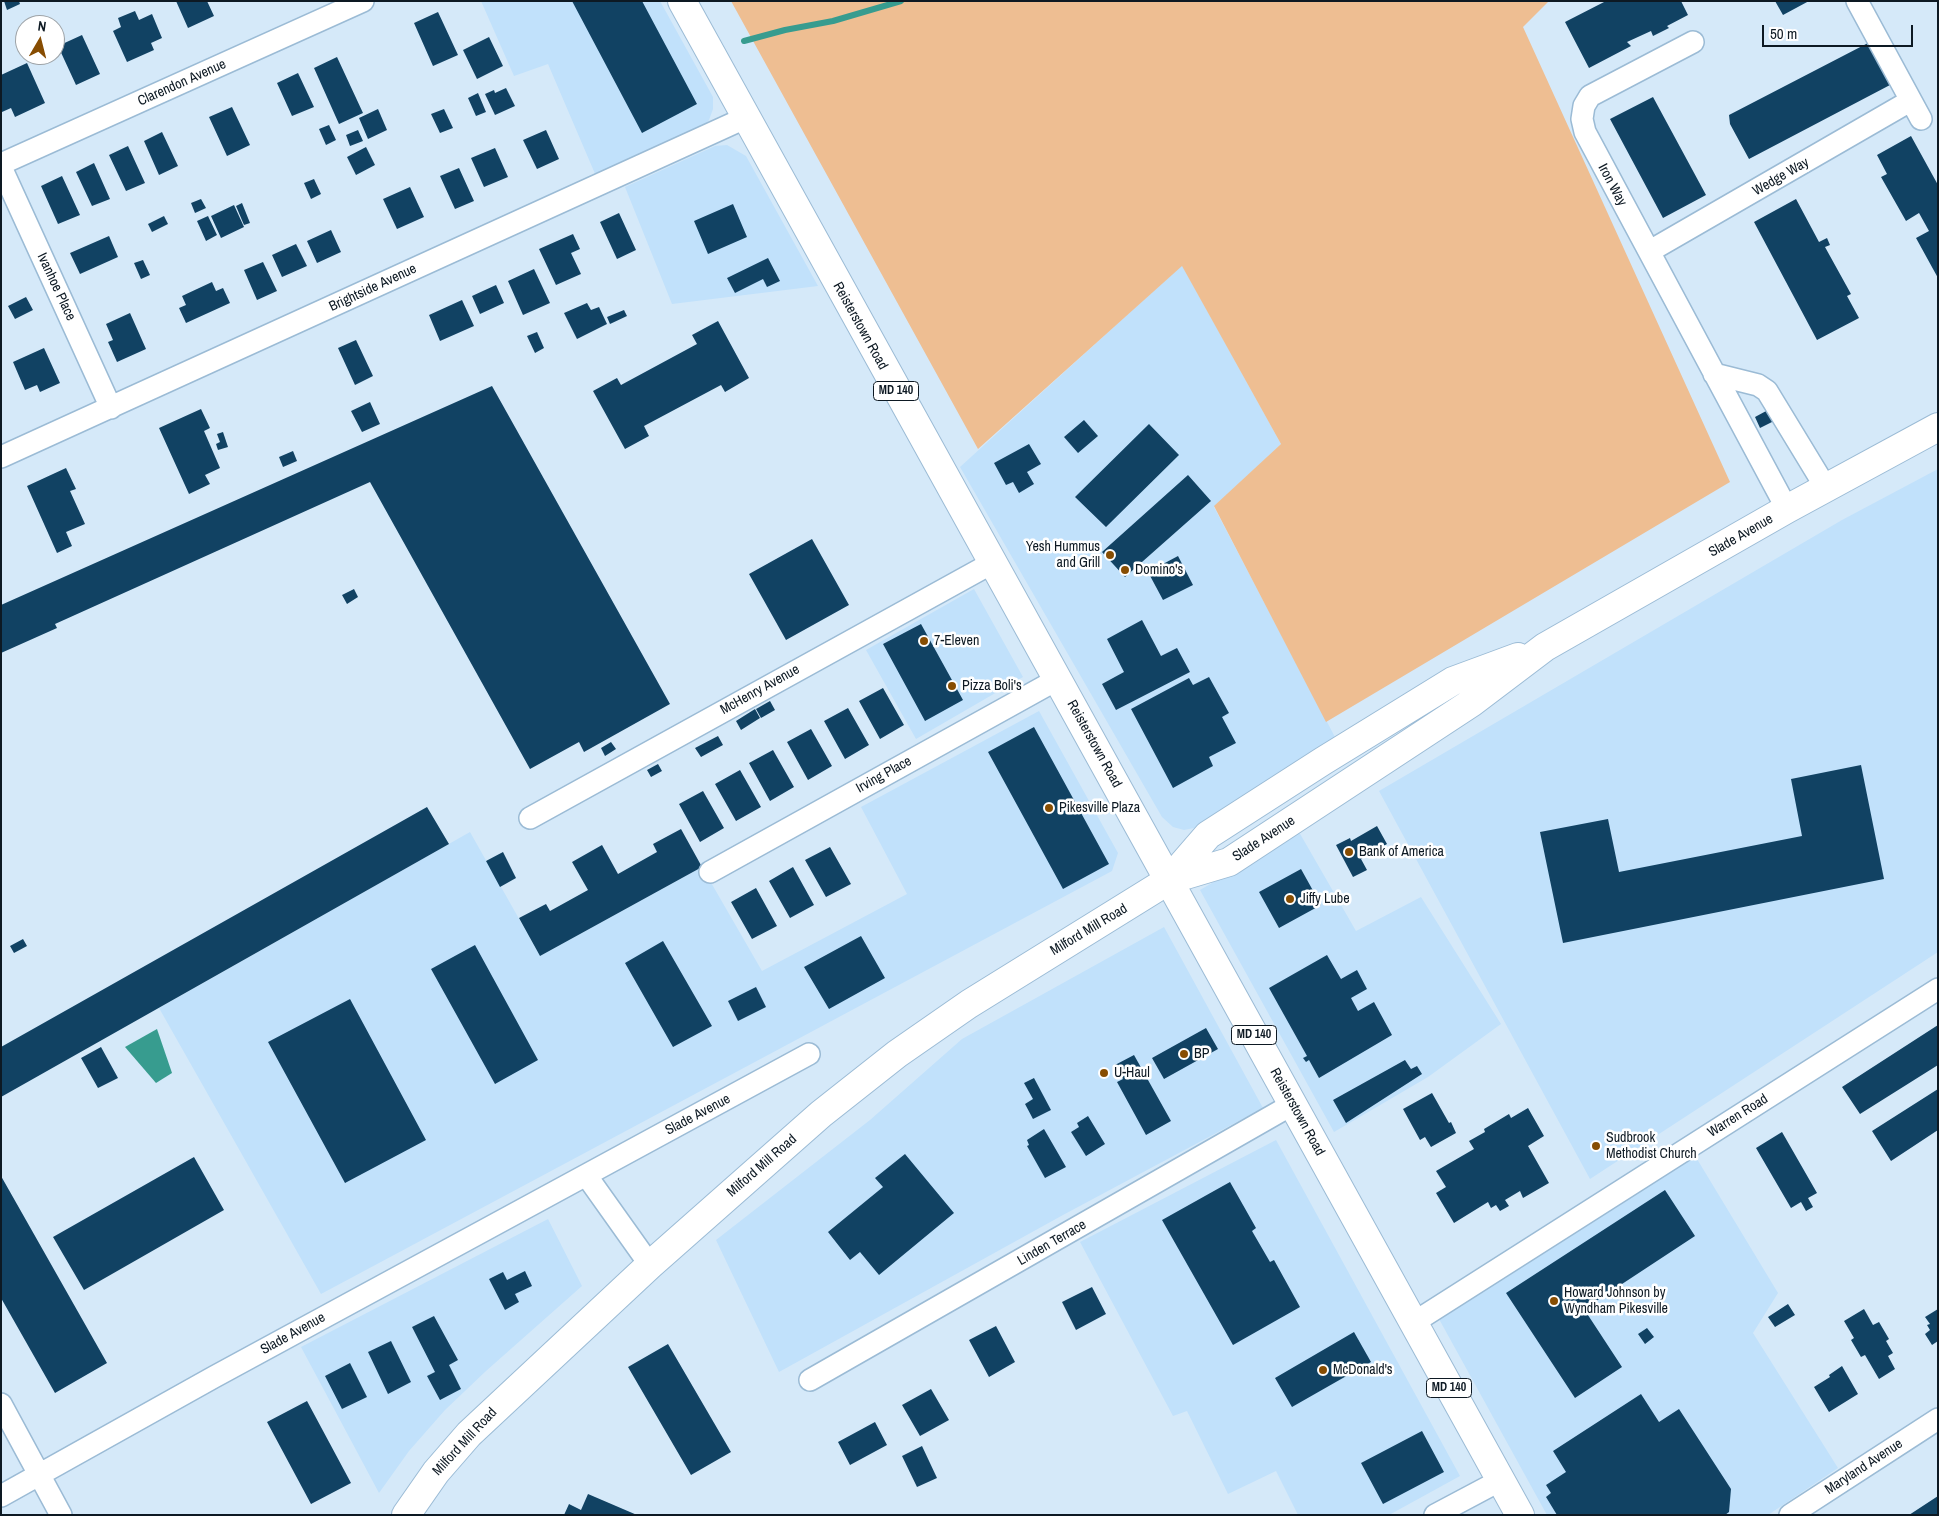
<!DOCTYPE html>
<html>
<head>
<meta charset="utf-8">
<style>
  body { margin:0 }
  #map { position:relative; width:1939px; height:1516px; overflow:hidden; background:#d5e9f9; font-family:"Archivo Narrow",sans-serif }
  canvas { display:block }
  .frame { position:absolute; inset:0; border:2px solid #0d1923; pointer-events:none }
  .north { position:absolute; left:15px; top:15px; width:50px; height:50px; box-sizing:border-box; background:#fff; border:1px solid #9ea3a7; border-radius:50%; rotate:8deg; font-size:14px; font-weight:700; line-height:20px; text-align:center; color:#0d1923 }
  .north::after { content:''; display:block; margin:auto; width:18px; height:22px; background:#874d02; clip-path:polygon(50% 0,100% 100%,50% 72%,0 100%) }
  .scale { position:absolute; left:1762px; top:25px; width:151px; height:22px; box-sizing:border-box; border:2px solid #0d1923; border-top:0; padding-left:6px; font-size:15px; line-height:18px; white-space:nowrap; color:#0d1923; -webkit-text-stroke:4px #fff; paint-order:stroke }
</style>
</head>
<body>
<div id="map">
<canvas width="1939" height="1516"></canvas>
<div class="frame"></div>
<div class="north">N</div>
<div class="scale">50 m</div>
</div>
<script>
const c = document.querySelector('canvas').getContext('2d');
c.lineJoin = 'round';
function fill(path, color) {
  c.fillStyle = color;
  c.fill(path, 'evenodd');
}
function toPath(rows) {
  const path = new Path2D();
  for (const r of rows) {
    path.moveTo(r[0], r[1]);
    for (let i = 2; i < r.length; i += 2) path.lineTo(r[i], r[i + 1]);
  }
  return path;
}
function strokePath(path, color, width, dash) {
  c.strokeStyle = color;
  c.lineWidth = width;
  c.lineCap = dash ? 'butt' : 'round';
  c.setLineDash(dash || []);
  c.stroke(path);
}
function write(font, color, halo, rows, align = 'center') {
  c.font = font + ' "Archivo Narrow",sans-serif';
  c.lineWidth = 5;
  c.setLineDash([]);
  c.textBaseline = 'middle';
  c.strokeStyle = halo;
  c.fillStyle = color;
  for (const [text, x, y, turn = 0] of rows) {
    c.save();
    c.translate(x, y);
    c.rotate((+turn || 0) * Math.PI / 180);
    c.textAlign = isNaN(turn) ? turn : align;
    if (halo) c.strokeText(text, 0, 0);
    c.fillText(text, 0, 0);
    c.restore();
  }
}
fill(toPath([
  [481,1,660,1,713,97,713,109,709,120,701,129,596,176,548,64,514,76],
  [727,145,746,156,818,286,672,304,625,187,715,146],
  [1182,265,1281,444,1214,507,1336,739,1206,823,1194,828,1184,830,1173,827,1162,817,960,467],
  [1938,469,1938,952,1590,1179,1379,791,1842,520],
  [974,589,1023,677,916,739,866,650],
  [1039,711,1118,853,1112,871,321,1294,159,1008,470,832,540,956,702,867,762,971,907,894,861,807],
  [1299,832,1356,931,1421,897,1501,1024,1428,1077,1334,1132,1200,890],
  [1164,927,1263,1108,1063,1215,779,1372,716,1240,870,1120,962,1039],
  [1276,1140,1460,1476,1389,1515,1298,1515,1276,1471,1228,1494,1187,1411,1173,1416,1080,1242],
  [1694,1154,1778,1293,1753,1333,1838,1468,1768,1515,1547,1515,1439,1319],
  [548,1219,582,1286,486,1371,445,1410,409,1451,379,1493,301,1347]
]), '#c1e1fb');
fill(toPath([
  [731,1,1549,1,1523,27,1730,482,1326,722,1214,506,1281,444,1182,266,978,449]
]), '#eebe92');
fill(toPath([
  [157,1029,172,1073,156,1083,125,1047]
]), '#379c8f');
strokePath(toPath([
  [744,41,785,30,833,21,901,1]
]), '#379c8f', 6);
fill(toPath([
  [4,1,19,1,20,4,7,10],
  [176,1,207,1,214,16,188,28],
  [572,1,642,1,697,104,642,133],
  [1606,1,1681,1,1688,15,1667,26,1669,28,1653,36,1651,31,1627,42,1631,46,1589,68,1565,22],
  [1775,1,1809,1,1783,15],
  [135,11,139,20,152,14,162,38,151,43,154,50,127,62,113,31,121,27,118,18],
  [438,12,458,55,433,66,414,23],
  [82,35,100,74,76,85,58,46],
  [489,37,503,66,477,79,463,50],
  [1868,43,1890,85,1749,159,1730,124,1729,115],
  [337,57,363,113,339,124,314,68],
  [27,63,45,103,15,117,11,108,2,112,1,111,1,75],
  [298,73,314,107,292,116,277,83],
  [506,88,515,106,495,115,485,94,494,90,495,93],
  [478,93,486,112,476,116,468,98],
  [1653,97,1706,195,1663,218,1610,119],
  [232,107,250,145,227,156,209,117],
  [378,109,387,130,368,139,359,118],
  [444,109,453,128,440,133,431,114],
  [329,125,336,140,326,145,319,129],
  [358,130,363,141,350,146,346,135],
  [546,130,559,159,537,169,523,140],
  [162,132,178,166,159,175,144,141],
  [1911,136,1938,185,1938,278,1916,238,1929,231,1919,213,1906,221,1881,177,1887,174,1877,155],
  [128,146,145,183,126,191,109,155],
  [366,147,375,165,356,175,347,157],
  [495,148,508,177,484,187,471,158],
  [94,163,110,199,92,206,76,172],
  [459,168,474,201,455,209,440,176],
  [62,176,80,215,58,224,41,186],
  [314,179,321,194,311,199,304,183],
  [410,187,424,217,397,229,383,199],
  [201,199,206,208,195,213,191,203],
  [1796,199,1819,242,1827,238,1830,245,1825,247,1851,294,1847,296,1859,318,1817,340,1754,222],
  [242,203,250,223,244,225,236,206],
  [733,204,747,237,708,254,694,221],
  [234,205,244,227,221,238,211,216],
  [619,213,636,250,617,259,600,222],
  [164,216,168,224,152,232,148,224],
  [208,216,217,235,206,241,197,221],
  [331,230,341,252,317,263,307,241],
  [573,234,580,249,571,253,581,274,556,285,539,249],
  [109,236,118,257,80,274,70,253],
  [296,244,307,266,282,277,272,255],
  [768,258,780,281,767,287,763,279,735,293,727,278],
  [143,260,150,275,141,279,134,263],
  [263,262,277,291,257,300,244,270],
  [534,269,550,303,523,315,508,281],
  [212,282,216,291,223,288,230,303,186,323,179,308,186,305,182,296],
  [496,285,504,303,480,314,472,296],
  [26,297,33,310,15,319,8,306],
  [462,300,474,326,440,341,429,315],
  [587,303,591,310,599,307,607,324,577,339,564,313],
  [624,310,627,316,610,324,607,317],
  [130,313,146,349,117,362,108,342,113,340,106,324],
  [718,321,749,378,725,392,721,385,644,426,649,436,625,449,593,391,617,378,621,385,697,344,692,335],
  [537,332,544,348,535,353,527,336],
  [356,340,373,376,355,385,338,348],
  [44,348,60,383,40,392,37,385,25,390,13,362],
  [492,386,670,704,584,752,579,742,530,769,370,482,55,624,57,628,1,653,1,605],
  [370,402,380,424,362,432,351,411],
  [201,409,210,428,204,431,220,468,205,475,210,484,189,494,159,428],
  [1768,410,1774,421,1760,428,1755,417],
  [1084,420,1098,436,1078,453,1064,437],
  [1149,424,1179,455,1106,527,1075,497],
  [223,432,228,447,218,450,216,444,220,442,217,434],
  [1029,444,1041,464,1027,472,1034,484,1019,493,1013,482,1006,485,994,463],
  [293,451,297,461,283,467,279,457],
  [66,468,76,489,70,491,85,524,66,532,72,546,57,553,27,486],
  [1188,475,1211,501,1125,577,1102,552],
  [812,539,849,605,786,640,749,574],
  [1178,556,1193,585,1163,600,1148,572],
  [354,589,358,597,347,604,342,595],
  [1142,620,1161,656,1177,648,1190,672,1116,710,1102,684,1124,672,1107,639],
  [921,624,963,700,925,721,883,644],
  [1209,677,1229,713,1222,717,1236,743,1209,757,1213,766,1173,788,1131,709,1189,678,1193,685],
  [883,688,904,725,880,739,859,701],
  [770,701,775,710,761,718,756,709],
  [848,708,869,745,845,759,824,721],
  [755,709,760,718,741,730,736,721],
  [1034,727,1109,864,1063,889,988,752],
  [811,729,832,766,808,780,787,742],
  [718,736,723,745,701,757,695,748],
  [611,742,616,749,605,756,601,748],
  [773,750,794,787,770,801,749,763],
  [658,764,662,771,651,777,647,770],
  [1861,765,1884,879,1563,943,1540,832,1608,819,1619,872,1802,836,1791,779],
  [740,770,761,807,736,821,715,784],
  [703,791,724,828,700,842,679,804],
  [427,807,449,844,1,1097,1,1047],
  [1377,826,1387,844,1361,859,1367,870,1353,877,1336,845,1350,838,1351,841],
  [681,829,702,867,540,956,519,918,546,904,550,911,588,890,572,862,602,845,618,874,657,852,653,844],
  [830,847,851,884,826,897,805,860],
  [503,852,516,878,500,887,486,861],
  [793,867,814,905,790,918,769,881],
  [1301,869,1321,905,1279,928,1259,892],
  [756,888,777,926,752,939,731,902],
  [861,936,885,978,829,1009,804,967],
  [23,939,27,946,14,953,10,946],
  [663,941,712,1026,673,1047,625,963],
  [475,945,538,1060,495,1084,431,969],
  [1327,955,1341,979,1357,970,1367,989,1351,998,1358,1011,1374,1002,1392,1035,1319,1078,1309,1060,1306,1062,1303,1058,1307,1056,1269,988],
  [756,987,766,1007,738,1021,728,1001],
  [350,999,426,1140,345,1183,268,1042],
  [1938,1025,1938,1065,1860,1114,1842,1087],
  [1206,1028,1218,1049,1164,1079,1152,1058],
  [101,1047,118,1078,98,1088,81,1058],
  [1134,1055,1171,1121,1146,1135,1117,1082,1123,1079,1115,1065],
  [1405,1060,1411,1069,1417,1066,1422,1074,1346,1123,1333,1100],
  [1034,1078,1051,1110,1033,1119,1025,1104,1033,1099,1024,1083],
  [1938,1089,1938,1130,1891,1161,1872,1131],
  [1432,1093,1449,1123,1451,1122,1456,1133,1431,1147,1425,1137,1420,1140,1403,1109],
  [1528,1108,1544,1136,1528,1146,1549,1183,1523,1198,1520,1191,1505,1200,1509,1206,1500,1211,1496,1205,1491,1208,1488,1202,1454,1223,1436,1193,1446,1187,1436,1171,1474,1149,1469,1141,1485,1132,1484,1129,1509,1114,1511,1118],
  [1088,1116,1105,1144,1086,1156,1071,1132,1079,1127,1077,1123],
  [1044,1129,1066,1167,1045,1178,1027,1146,1029,1145,1027,1140],
  [1782,1132,1817,1193,1808,1198,1813,1207,1806,1211,1801,1202,1791,1208,1756,1148],
  [905,1154,954,1213,879,1275,860,1252,850,1260,828,1232,883,1187,875,1178],
  [194,1157,224,1210,84,1290,53,1237],
  [1,1176,107,1363,55,1393,1,1298],
  [1230,1182,1256,1228,1252,1231,1270,1262,1274,1260,1300,1307,1233,1345,1162,1220],
  [1665,1190,1695,1236,1584,1309,1622,1367,1575,1398,1506,1293],
  [525,1271,532,1286,515,1294,519,1302,505,1310,489,1279,503,1272,507,1280],
  [1092,1287,1106,1314,1076,1330,1062,1302],
  [1788,1304,1795,1315,1775,1327,1768,1317],
  [1864,1309,1873,1325,1879,1322,1889,1339,1886,1341,1893,1353,1888,1356,1895,1369,1879,1379,1865,1355,1861,1357,1851,1340,1854,1338,1844,1321],
  [1938,1309,1938,1341,1932,1345,1925,1334,1930,1330,1927,1325,1930,1324,1925,1317],
  [434,1316,458,1360,449,1365,461,1389,440,1400,427,1376,435,1372,412,1327],
  [996,1326,1015,1362,989,1377,969,1340],
  [1647,1328,1654,1337,1645,1344,1638,1334],
  [1354,1332,1371,1362,1292,1407,1275,1378],
  [391,1341,411,1382,388,1394,368,1352],
  [668,1344,731,1452,691,1475,628,1367],
  [350,1363,367,1397,342,1409,325,1376],
  [1842,1366,1858,1394,1829,1412,1814,1387,1830,1377,1829,1375],
  [931,1389,949,1420,920,1436,902,1405],
  [1641,1394,1659,1422,1679,1409,1731,1489,1729,1512,1725,1515,1557,1515,1546,1497,1551,1493,1546,1485,1566,1472,1553,1451],
  [307,1401,351,1483,311,1504,267,1422],
  [875,1422,887,1445,850,1465,838,1442],
  [1422,1431,1444,1472,1383,1504,1361,1463],
  [922,1446,937,1478,917,1487,902,1456],
  [588,1494,637,1515,564,1515,569,1504,581,1510],
  [1938,1496,1938,1515,1909,1515]
]), '#114263');
const minor = toPath([
  [1857,1,1921,119],
  [1693,42,1590,96,1584,106,1582,119,1585,132,1787,509],
  [1,164,363,1],
  [1,167,111,408],
  [1650,251,1910,101],
  [1714,374,1758,385,1767,391,1826,488],
  [1,457,745,118],
  [530,818,992,563],
  [710,872,1058,679],
  [586,1175,650,1265],
  [1413,1323,1938,989],
  [810,1380,1293,1104],
  [1,1404,61,1515],
  [1,1496,214,1377,809,1054],
  [1435,1515,1501,1480],
  [1790,1515,1938,1419]
]);
const secondary = toPath([
  [1169,880,1208,835,1323,761,1453,681,1518,657],
  [406,1515,436,1472,469,1434,650,1265,821,1114,897,1054,969,1004,1169,880,1229,862,1471,703,1545,647,1787,509,1938,427]
]);
const primary = toPath([
  [682,1,1520,1515]
]);
strokePath(minor, '#9bbbd5', 24);
strokePath(secondary, '#9bbbd5', 30);
strokePath(primary, '#9bbbd5', 30);
strokePath(minor, '#fff', 21);
strokePath(secondary, '#fff', 28);
strokePath(primary, '#fff', 28);
for (const [x, y, r, color] of [
  [1110,555,5,"#874d02"],
  [1125,570,5,"#874d02"],
  [924,641,5,"#874d02"],
  [952,686,5,"#874d02"],
  [1049,808,5,"#874d02"],
  [1349,852,5,"#874d02"],
  [1290,899,5,"#874d02"],
  [1184,1054,5,"#874d02"],
  [1104,1073,5,"#874d02"],
  [1596,1146,5,"#874d02"],
  [1554,1301,5,"#874d02"],
  [1323,1370,5,"#874d02"]
]) {
  const dot = new Path2D();
  dot.arc(x, y, r, 0, 2 * Math.PI);
  c.fillStyle = color;
  c.fill(dot);
  strokePath(dot, '#fff', 2);
}
for (const [x, y, w] of [
  [896,391,45],
  [1254,1035,45],
  [1449,1388,45]
]) {
  const box = new Path2D();
  box.roundRect(x - w / 2, y - 9.5, w, 19, 4);
  c.fillStyle = '#fff';
  c.fill(box);
  strokePath(box, '#0d1923', 1);
}
write('bold 12px', '#0d1923', null, [
  ["MD 140",896,391],
  ["MD 140",1254,1035],
  ["MD 140",1449,1388]
]);
write('14px', '#0d1923', '#fff', [
  ["Clarendon Avenue",182,83,-24],
  ["Wedge Way",1781,177,-30],
  ["Iron Way",1612,185,62],
  ["Ivanhoe Place",56,287,65],
  ["Brightside Avenue",373,288,-25],
  ["Reisterstown Road",860,326,61],
  ["Slade Avenue",1741,536,-30],
  ["McHenry Avenue",760,690,-29],
  ["Reisterstown Road",1094,744,61],
  ["Irving Place",884,775,-29],
  ["Slade Avenue",1264,839,-33],
  ["Milford Mill Road",1089,930,-31],
  ["Reisterstown Road",1297,1112,61],
  ["Slade Avenue",698,1115,-28],
  ["Warren Road",1738,1116,-32],
  ["Milford Mill Road",762,1166,-41],
  ["Linden Terrace",1052,1243,-30],
  ["Slade Avenue",293,1334,-29],
  ["Milford Mill Road",465,1442,-47],
  ["Maryland Avenue",1864,1467,-33]
]);
write('14px', '#0d1923', '#fff', [
  ["Yesh Hummus",1100,547,"right"],
  ["and Grill",1100,563,"right"],
  ["Domino's",1135,570],
  ["7-Eleven",934,641],
  ["Pizza Boli's",962,686],
  ["Pikesville Plaza",1059,808],
  ["Bank of America",1359,852],
  ["Jiffy Lube",1300,899],
  ["BP",1194,1054],
  ["U-Haul",1114,1073],
  ["Sudbrook",1606,1138],
  ["Methodist Church",1606,1154],
  ["Howard Johnson by",1564,1293],
  ["Wyndham Pikesville",1564,1309],
  ["McDonald's",1333,1370]
], 'left');
</script>
</body>
</html>
